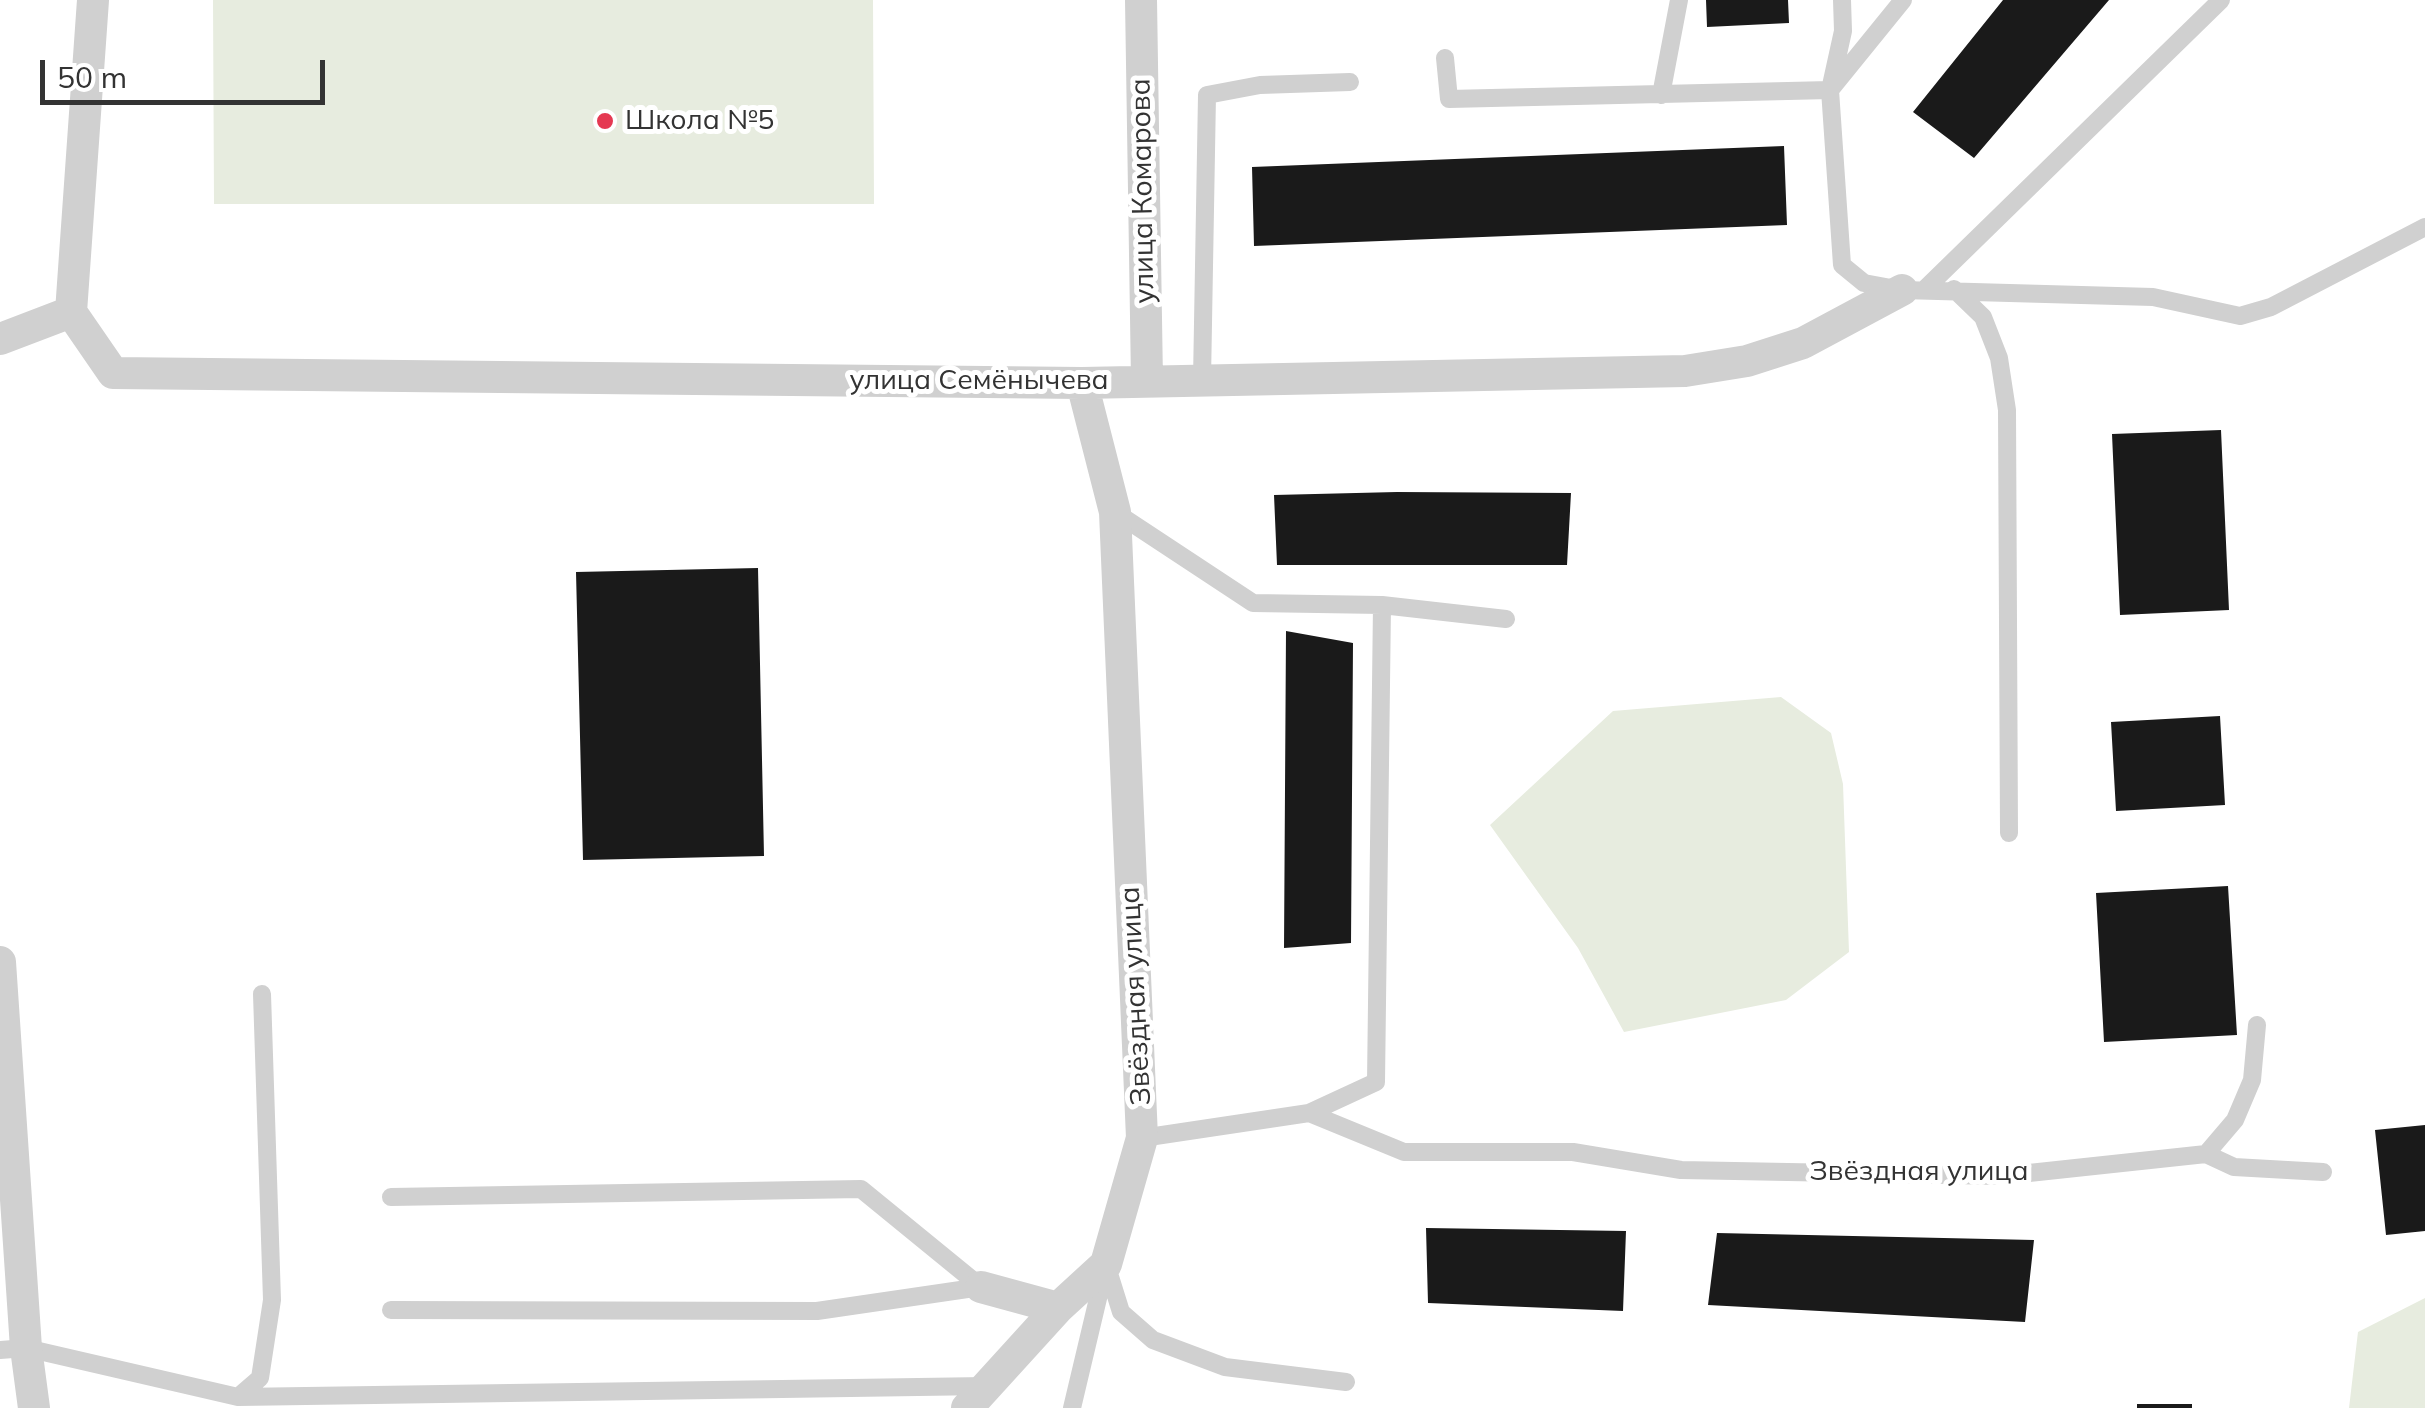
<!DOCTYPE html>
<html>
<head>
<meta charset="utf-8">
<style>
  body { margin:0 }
  #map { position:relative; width:2425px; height:1408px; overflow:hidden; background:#fff; font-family:Mulish,sans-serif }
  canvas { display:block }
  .scale { position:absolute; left:40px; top:60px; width:285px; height:45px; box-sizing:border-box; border:5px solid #333; border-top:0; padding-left:12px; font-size:30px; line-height:35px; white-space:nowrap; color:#333; -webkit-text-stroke:8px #fff; paint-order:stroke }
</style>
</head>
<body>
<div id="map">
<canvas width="2425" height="1408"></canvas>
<div class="scale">50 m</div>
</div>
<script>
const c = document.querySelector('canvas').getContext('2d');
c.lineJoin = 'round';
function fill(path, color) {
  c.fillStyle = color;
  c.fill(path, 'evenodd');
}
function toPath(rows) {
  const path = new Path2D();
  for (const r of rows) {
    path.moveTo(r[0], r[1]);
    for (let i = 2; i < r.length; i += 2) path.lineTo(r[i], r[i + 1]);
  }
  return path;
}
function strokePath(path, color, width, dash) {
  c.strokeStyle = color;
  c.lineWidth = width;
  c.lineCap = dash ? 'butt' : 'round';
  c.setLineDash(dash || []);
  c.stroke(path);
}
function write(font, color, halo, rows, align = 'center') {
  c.font = font + ' Mulish,sans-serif';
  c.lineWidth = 10;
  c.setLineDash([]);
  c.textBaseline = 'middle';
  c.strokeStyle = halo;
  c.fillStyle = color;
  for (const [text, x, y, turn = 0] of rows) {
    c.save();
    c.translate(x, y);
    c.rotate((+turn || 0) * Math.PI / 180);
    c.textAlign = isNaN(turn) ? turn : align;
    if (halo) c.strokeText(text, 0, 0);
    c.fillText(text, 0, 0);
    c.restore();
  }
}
fill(toPath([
  [213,0,873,0,874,204,214,204],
  [1781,697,1831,733,1843,784,1849,952,1786,1000,1624,1032,1578,948,1490,825,1613,711],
  [2425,1298,2425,1408,2349,1408,2358,1332]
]), '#e7ecdf');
fill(toPath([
  [1706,0,1788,0,1789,23,1707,27],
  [2003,0,2109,0,1974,158,1913,112],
  [1784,146,1787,225,1254,246,1252,167],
  [2221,430,2229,610,2120,615,2112,434],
  [1397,492,1571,493,1567,565,1277,565,1274,495],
  [758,568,764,856,583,860,576,572],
  [1286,631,1353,643,1351,943,1284,948],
  [2220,716,2225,805,2116,811,2111,722],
  [2228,886,2237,1035,2104,1042,2096,893],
  [2425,1125,2425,1231,2386,1235,2375,1130],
  [1426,1228,1626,1231,1623,1311,1428,1303],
  [1717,1233,2034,1240,2025,1322,1708,1305],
  [2137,1404,2192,1404,2192,1408,2137,1408]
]), '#1a1a1a');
strokePath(toPath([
  [1842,0,1843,31,1830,90,1842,265,1864,283,1902,290,2153,297,2240,316,2271,307,2425,227],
  [1445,58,1449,99,1830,90,1903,0],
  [1661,95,1679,0],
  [1925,289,2221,0],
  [1954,289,1983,317,1999,358,2007,410,2009,833],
  [1202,380,1207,95,1260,85,1350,82],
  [1115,512,1253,603,1382,605,1506,619],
  [1309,1113,1376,1082,1382,605],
  [1142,1138,1309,1113,1404,1152,1573,1152,1681,1170,2001,1176,2206,1154],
  [2206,1154,2235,1120,2252,1080,2257,1025],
  [2206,1154,2234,1167,2323,1172],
  [391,1197,861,1189,981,1287],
  [1106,1264,1121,1312,1153,1340,1225,1367,1346,1382],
  [391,1310,817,1311,981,1287],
  [0,1350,26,1348,238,1397,986,1386],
  [238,1397,260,1378,272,1300,262,994],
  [1072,1408,1105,1269]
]), '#d0d0d0', 18);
strokePath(toPath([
  [1141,0,1147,381],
  [71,312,113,373,1082,383,1685,371,1747,361,1803,343,1902,290],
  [71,312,93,0],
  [0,339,71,312],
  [0,962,26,1348,34,1408],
  [981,1287,1058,1308],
  [967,1408,1058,1308,1106,1264,1142,1138,1115,512,1082,383]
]), '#d0d0d0', 32);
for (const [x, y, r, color] of [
  [605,121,10,"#e53952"]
]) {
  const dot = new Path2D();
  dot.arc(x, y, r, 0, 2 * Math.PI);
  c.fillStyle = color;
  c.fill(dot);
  strokePath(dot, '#fff', 4);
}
write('28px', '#333', '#fff', [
  ["Школа №5",625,121]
], 'left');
write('28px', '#333', '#fff', [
  ["улица Комарова",1143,191,-91],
  ["улица Семёнычева",979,381],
  ["Звёздная улица",1136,996,-93],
  ["Звёздная улица",1919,1172]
]);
</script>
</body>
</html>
